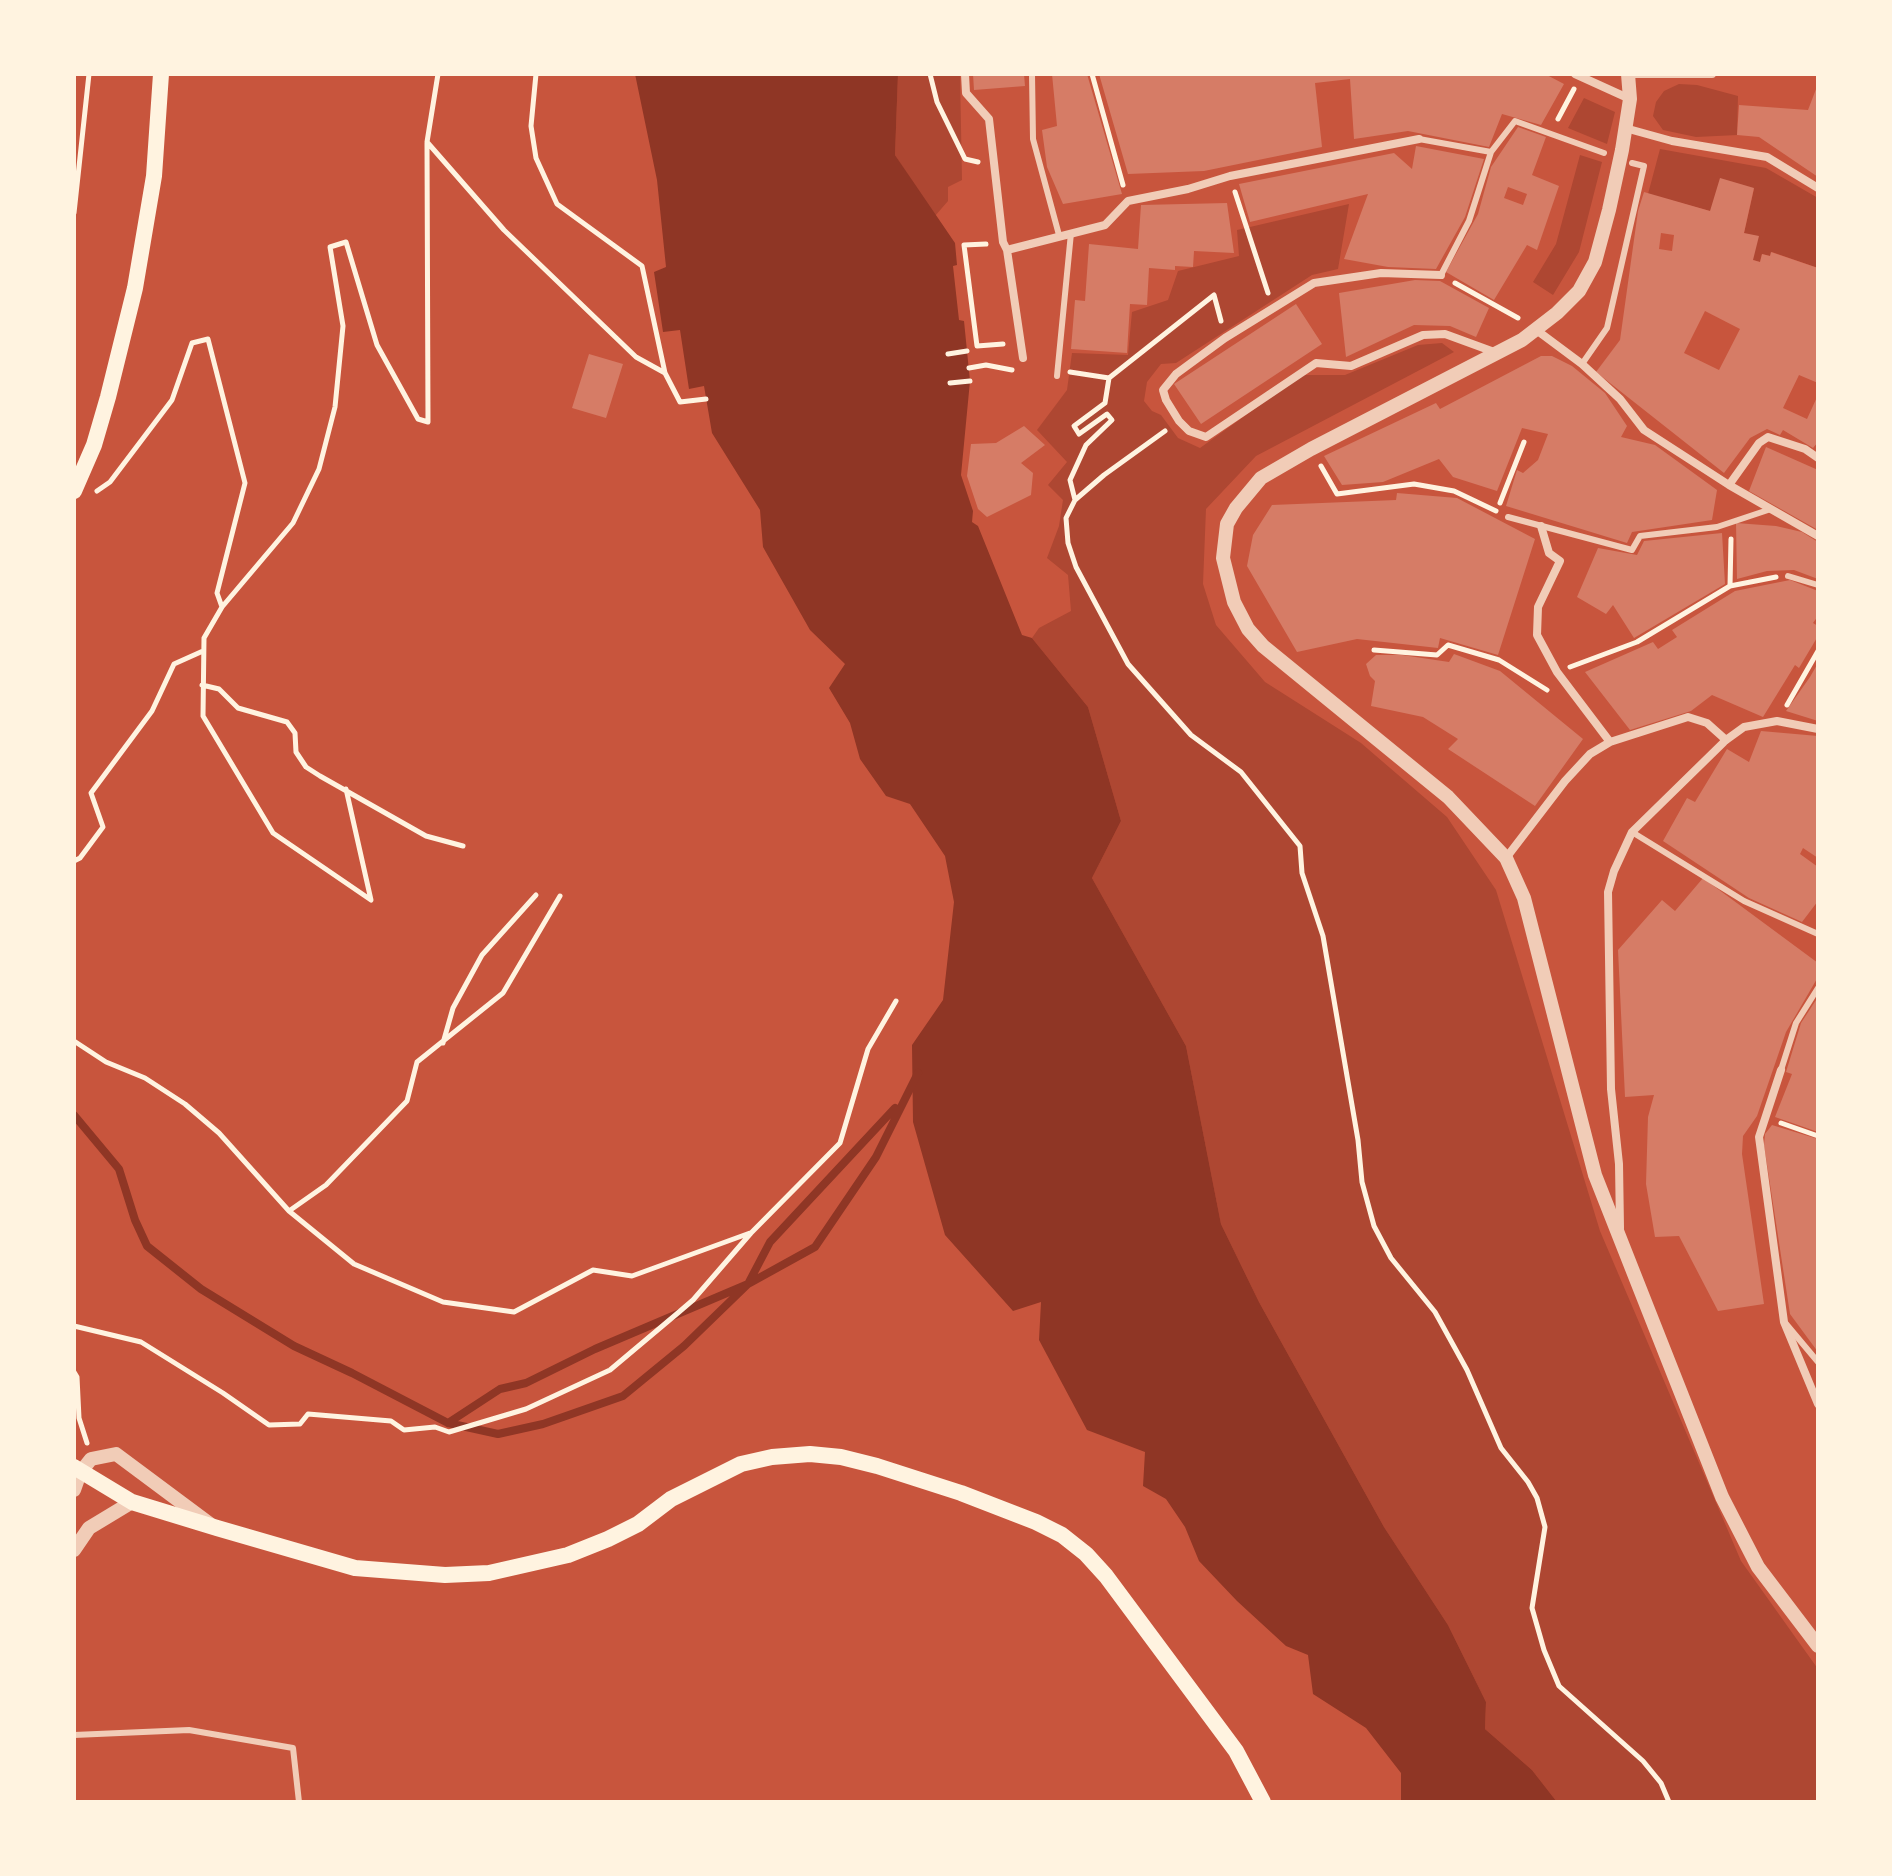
<!DOCTYPE html>
<html>
<head>
<meta charset="utf-8">
<style>
  body { margin:0 }
  #map { position:relative; width:1892px; height:1876px; overflow:hidden; background:#c8553d; font-family:"Exo 2",sans-serif }
  canvas { display:block }
  .frame { position:absolute; inset:0; border:76px solid #fff3e0; pointer-events:none }
</style>
</head>
<body>
<div id="map">
<canvas width="1892" height="1876"></canvas>
<div class="frame"></div>
</div>
<script>
const c = document.querySelector('canvas').getContext('2d');
c.lineJoin = 'round';
function fill(path, color) {
  c.fillStyle = color;
  c.fill(path, 'evenodd');
}
function toPath(rows) {
  const path = new Path2D();
  for (const r of rows) {
    path.moveTo(r[0], r[1]);
    for (let i = 2; i < r.length; i += 2) path.lineTo(r[i], r[i + 1]);
  }
  return path;
}
function strokePath(path, color, width, dash) {
  c.strokeStyle = color;
  c.lineWidth = width;
  c.lineCap = dash ? 'butt' : 'round';
  c.setLineDash(dash || []);
  c.stroke(path);
}
fill(toPath([
  [898,74,960,74,962,180,948,187,948,201,935,216,895,155],
  [1679,84,1697,85,1738,96,1737,135,1696,137,1663,130,1653,116,1656,102,1664,91],
  [1584,98,1615,112,1607,144,1568,128],
  [1660,149,1766,168,1818,198,1818,268,1772,252,1770,256,1762,254,1760,262,1753,260,1744,233,1754,189,1710,211,1648,194],
  [1580,155,1602,162,1579,252,1553,295,1533,282,1556,244],
  [1349,204,1338,269,1312,275,1176,363,1161,364,1147,382,1144,401,1152,411,1161,415,1178,438,1200,448,1302,375,1345,375,1418,345,1442,343,1454,352,1256,456,1206,509,1203,584,1216,625,1265,682,1361,743,1447,817,1496,890,1600,1231,1741,1561,1818,1669,1818,1802,1557,1802,1532,1770,1485,1729,1486,1702,1448,1625,1384,1527,1259,1302,1221,1224,1186,1046,1092,878,1121,821,1088,707,1032,638,1039,628,1071,611,1068,575,1047,558,1059,526,1063,500,1048,485,1067,462,1037,430,1067,390,1072,353,1128,355,1132,312,1168,300,1178,271,1239,256,1237,230]
]), '#ae4732');
fill(toPath([
  [635,74,898,74,895,155,955,243,957,265,953,266,959,320,964,321,970,381,961,475,973,511,972,522,978,526,1022,635,1032,638,1088,707,1121,821,1092,878,1186,1046,1221,1224,1259,1302,1384,1527,1448,1625,1486,1702,1485,1729,1532,1770,1557,1802,1401,1802,1401,1773,1366,1728,1313,1694,1308,1655,1286,1646,1237,1601,1199,1561,1185,1527,1166,1499,1143,1486,1145,1452,1087,1430,1039,1340,1041,1302,1013,1311,945,1235,913,1122,912,1045,943,1000,954,902,945,856,910,804,886,796,860,759,850,723,829,688,845,664,810,630,763,547,760,510,712,433,704,386,689,389,680,330,663,332,654,272,666,267,657,180]
]), '#8f3625');
strokePath(toPath([
  [74,1115,119,1169,135,1220,147,1246,201,1289,294,1346,352,1373,448,1423,498,1434,543,1424,623,1396,684,1346,748,1284,815,1247,876,1157,918,1073],
  [448,1423,500,1389,526,1383,595,1349,748,1284,770,1242,895,1108]
]), '#8f3625', 8);
fill(toPath([
  [973,74,1024,74,1025,86,974,90],
  [1052,74,1087,74,1122,194,1063,204,1047,167,1042,130,1057,126],
  [1099,74,1545,74,1564,84,1541,125,1502,114,1489,147,1408,131,1354,139,1350,79,1315,83,1322,147,1204,171,1128,174],
  [1818,84,1818,177,1759,137,1737,135,1739,105,1808,110],
  [1518,127,1546,137,1532,175,1559,186,1537,250,1527,245,1494,300,1446,272,1478,214,1491,167],
  [1508,187,1527,194,1523,205,1504,198],
  [1416,146,1484,159,1465,217,1436,269,1388,267,1344,259,1368,194,1250,222,1239,184,1394,153,1412,169],
  [1720,178,1754,188,1744,233,1759,236,1753,260,1760,262,1762,254,1770,256,1771,252,1818,268,1818,383,1799,375,1783,408,1807,419,1818,395,1818,442,1813,448,1783,430,1780,435,1767,429,1750,438,1724,473,1596,372,1620,340,1638,211,1644,192,1710,211],
  [1661,233,1674,235,1672,251,1659,249],
  [1705,311,1740,329,1719,370,1684,353],
  [1227,203,1234,253,1194,251,1193,267,1175,266,1175,270,1149,268,1147,305,1130,304,1127,353,1071,349,1075,300,1085,301,1089,244,1138,249,1141,205],
  [1415,280,1440,281,1489,308,1476,337,1450,326,1414,325,1346,357,1339,293],
  [1296,304,1322,344,1201,424,1174,384],
  [589,354,623,364,606,418,572,408],
  [1541,356,1552,356,1572,366,1605,393,1627,426,1621,437,1655,445,1717,490,1712,520,1632,532,1627,543,1506,506,1517,470,1523,473,1538,460,1548,434,1522,428,1497,491,1453,477,1439,459,1383,482,1342,485,1324,456,1436,403,1440,409],
  [1024,426,1045,445,1021,463,1033,473,1031,495,987,517,978,509,967,476,971,444,996,443],
  [1766,447,1818,470,1818,530,1749,491],
  [1397,493,1457,498,1535,539,1498,655,1440,638,1438,648,1357,639,1297,652,1247,566,1253,535,1272,505,1396,500],
  [1736,523,1776,526,1802,532,1818,542,1818,579,1794,570,1767,571,1737,579],
  [1722,533,1725,584,1634,638,1613,605,1606,614,1577,597,1598,548,1637,555,1644,541],
  [1790,580,1818,591,1818,616,1813,623,1818,626,1818,636,1799,668,1795,665,1763,717,1712,695,1691,711,1630,730,1585,672,1653,642,1658,649,1677,637,1672,630,1735,591],
  [1454,654,1500,671,1583,739,1535,806,1448,749,1458,739,1423,717,1371,706,1375,681,1370,676,1366,664,1376,655,1402,655,1449,662],
  [1818,663,1818,721,1786,711,1810,677],
  [1761,731,1818,736,1818,858,1803,848,1800,854,1818,867,1818,901,1802,922,1749,898,1663,841,1687,798,1695,802,1727,749,1749,762],
  [1703,878,1818,963,1818,977,1786,1032,1757,1116,1743,1136,1742,1154,1764,1304,1718,1311,1679,1236,1655,1237,1646,1184,1648,1117,1654,1095,1625,1097,1618,950,1662,900,1675,911],
  [1818,997,1818,1132,1775,1117,1792,1074,1786,1072,1801,1023],
  [1772,1125,1818,1139,1818,1303,1816,1304,1818,1306,1818,1352,1790,1314,1764,1145,1765,1134]
]), '#d67c66');
strokePath(toPath([
  [536,74,531,126,536,158,557,204,642,266,665,373],
  [930,74,937,102,965,159,978,162],
  [1092,74,1123,185],
  [1558,119,1574,89],
  [427,142,438,74],
  [1235,192,1268,293],
  [74,213,89,74],
  [986,244,964,245,977,346,1003,344],
  [1455,283,1518,318],
  [948,354,967,351],
  [969,368,986,365,1012,370],
  [1070,372,1109,378],
  [950,383,970,381],
  [1165,431,1104,475,1075,500,1066,518,1068,543,1076,567,1128,664,1191,735,1241,772,1300,846,1302,873,1323,936,1358,1140,1362,1182,1374,1226,1391,1258,1435,1312,1467,1370,1501,1448,1528,1482,1537,1498,1545,1527,1532,1608,1544,1650,1559,1686,1643,1761,1661,1783,1669,1802],
  [1321,466,1337,494,1414,484,1454,491,1496,511],
  [97,491,110,482,172,400,192,343,208,339,245,483,217,593,222,607,293,523,319,469,335,407,343,326,330,247,346,242,377,345,418,419,428,422,427,142,504,230,636,357,665,373,680,402,706,399],
  [1075,500,1070,480,1086,445,1112,420,1107,414,1079,434,1074,426,1105,403,1109,378,1214,295,1221,321],
  [1500,503,1524,442],
  [1730,586,1731,539],
  [222,607,204,638,203,716,273,833,371,900,346,789],
  [1374,650,1437,655,1448,645,1499,660,1547,690],
  [1570,667,1637,642,1730,586,1776,577],
  [202,685,219,689,238,708,287,722,295,733,296,752,306,767,320,776,426,836,463,846],
  [1787,705,1818,651],
  [74,861,80,858,103,827,91,793,152,711,174,664,203,651],
  [74,1041,106,1062,145,1078,185,1104,219,1133,289,1211,326,1185,407,1101,417,1062,503,993,560,896],
  [443,1043,453,1008,482,955,536,895],
  [1781,1123,1818,1136],
  [289,1211,354,1264,443,1302,514,1312,593,1270,632,1276,750,1233],
  [74,1326,141,1342,223,1393,269,1425,300,1424,308,1414,391,1421,404,1430,435,1427,449,1432,526,1409,610,1370,679,1312,693,1300,751,1233,840,1143,868,1049,896,1001],
  [74,1372,77,1377,79,1418,87,1443]
]), '#fff3e0', 5);
strokePath(toPath([
  [1032,74,1033,139,1059,235],
  [1419,139,1491,152,1515,121,1604,153],
  [1441,275,1469,221,1491,152],
  [1582,364,1607,328,1644,166,1632,163],
  [1057,376,1071,233],
  [1508,517,1632,550,1640,536,1717,527,1771,509],
  [1788,576,1818,585],
  [1632,832,1744,901,1818,934],
  [1781,1070,1796,1023,1818,988],
  [1787,1325,1818,1362],
  [74,1735,189,1730,293,1748,299,1802]
]), '#f1ccb7', 6);
strokePath(toPath([
  [965,74,966,93,989,119,1003,242,1007,250,1023,358],
  [1575,74,1630,99],
  [1628,74,1712,74],
  [1625,128,1672,141,1767,157,1818,188],
  [1007,250,1105,225,1128,201,1188,189,1230,176,1419,139],
  [1441,275,1381,273,1314,283,1225,338,1176,374,1163,390,1166,400,1179,421,1189,431,1206,437,1316,363,1351,366,1423,335,1445,334,1497,353],
  [1535,329,1582,364,1620,399,1644,430,1729,485,1818,536],
  [1729,485,1759,443,1768,437,1805,449,1818,458],
  [1541,526,1549,553,1560,561,1538,607,1537,635,1557,672,1610,742],
  [1506,858,1565,781,1590,754,1610,742,1688,717,1707,723,1726,740],
  [1781,1070,1759,1137,1784,1322,1818,1404],
  [1620,1228,1619,1164,1611,1089,1608,892,1614,871,1632,832,1726,740,1744,727,1777,721,1818,729]
]), '#f1ccb7', 8);
strokePath(toPath([
  [1628,74,1630,99,1622,150,1609,210,1595,262,1579,291,1557,313,1522,340,1311,449,1261,478,1236,508,1227,524,1223,558,1234,602,1248,629,1263,646,1448,797,1506,858,1524,898,1595,1175,1722,1497,1758,1567,1818,1646],
  [74,1490,80,1473,91,1459,116,1454,210,1524],
  [74,1550,89,1528,132,1502]
]), '#f1ccb7', 14);
strokePath(toPath([
  [74,491,94,445,108,397,135,288,154,176,161,74],
  [74,1467,132,1502,217,1528,355,1568,445,1575,489,1573,568,1555,608,1539,638,1524,671,1499,741,1464,772,1457,810,1454,841,1457,877,1466,961,1493,1036,1522,1062,1535,1086,1554,1106,1576,1236,1751,1263,1802]
]), '#fff3e0', 16);
</script>
</body>
</html>
